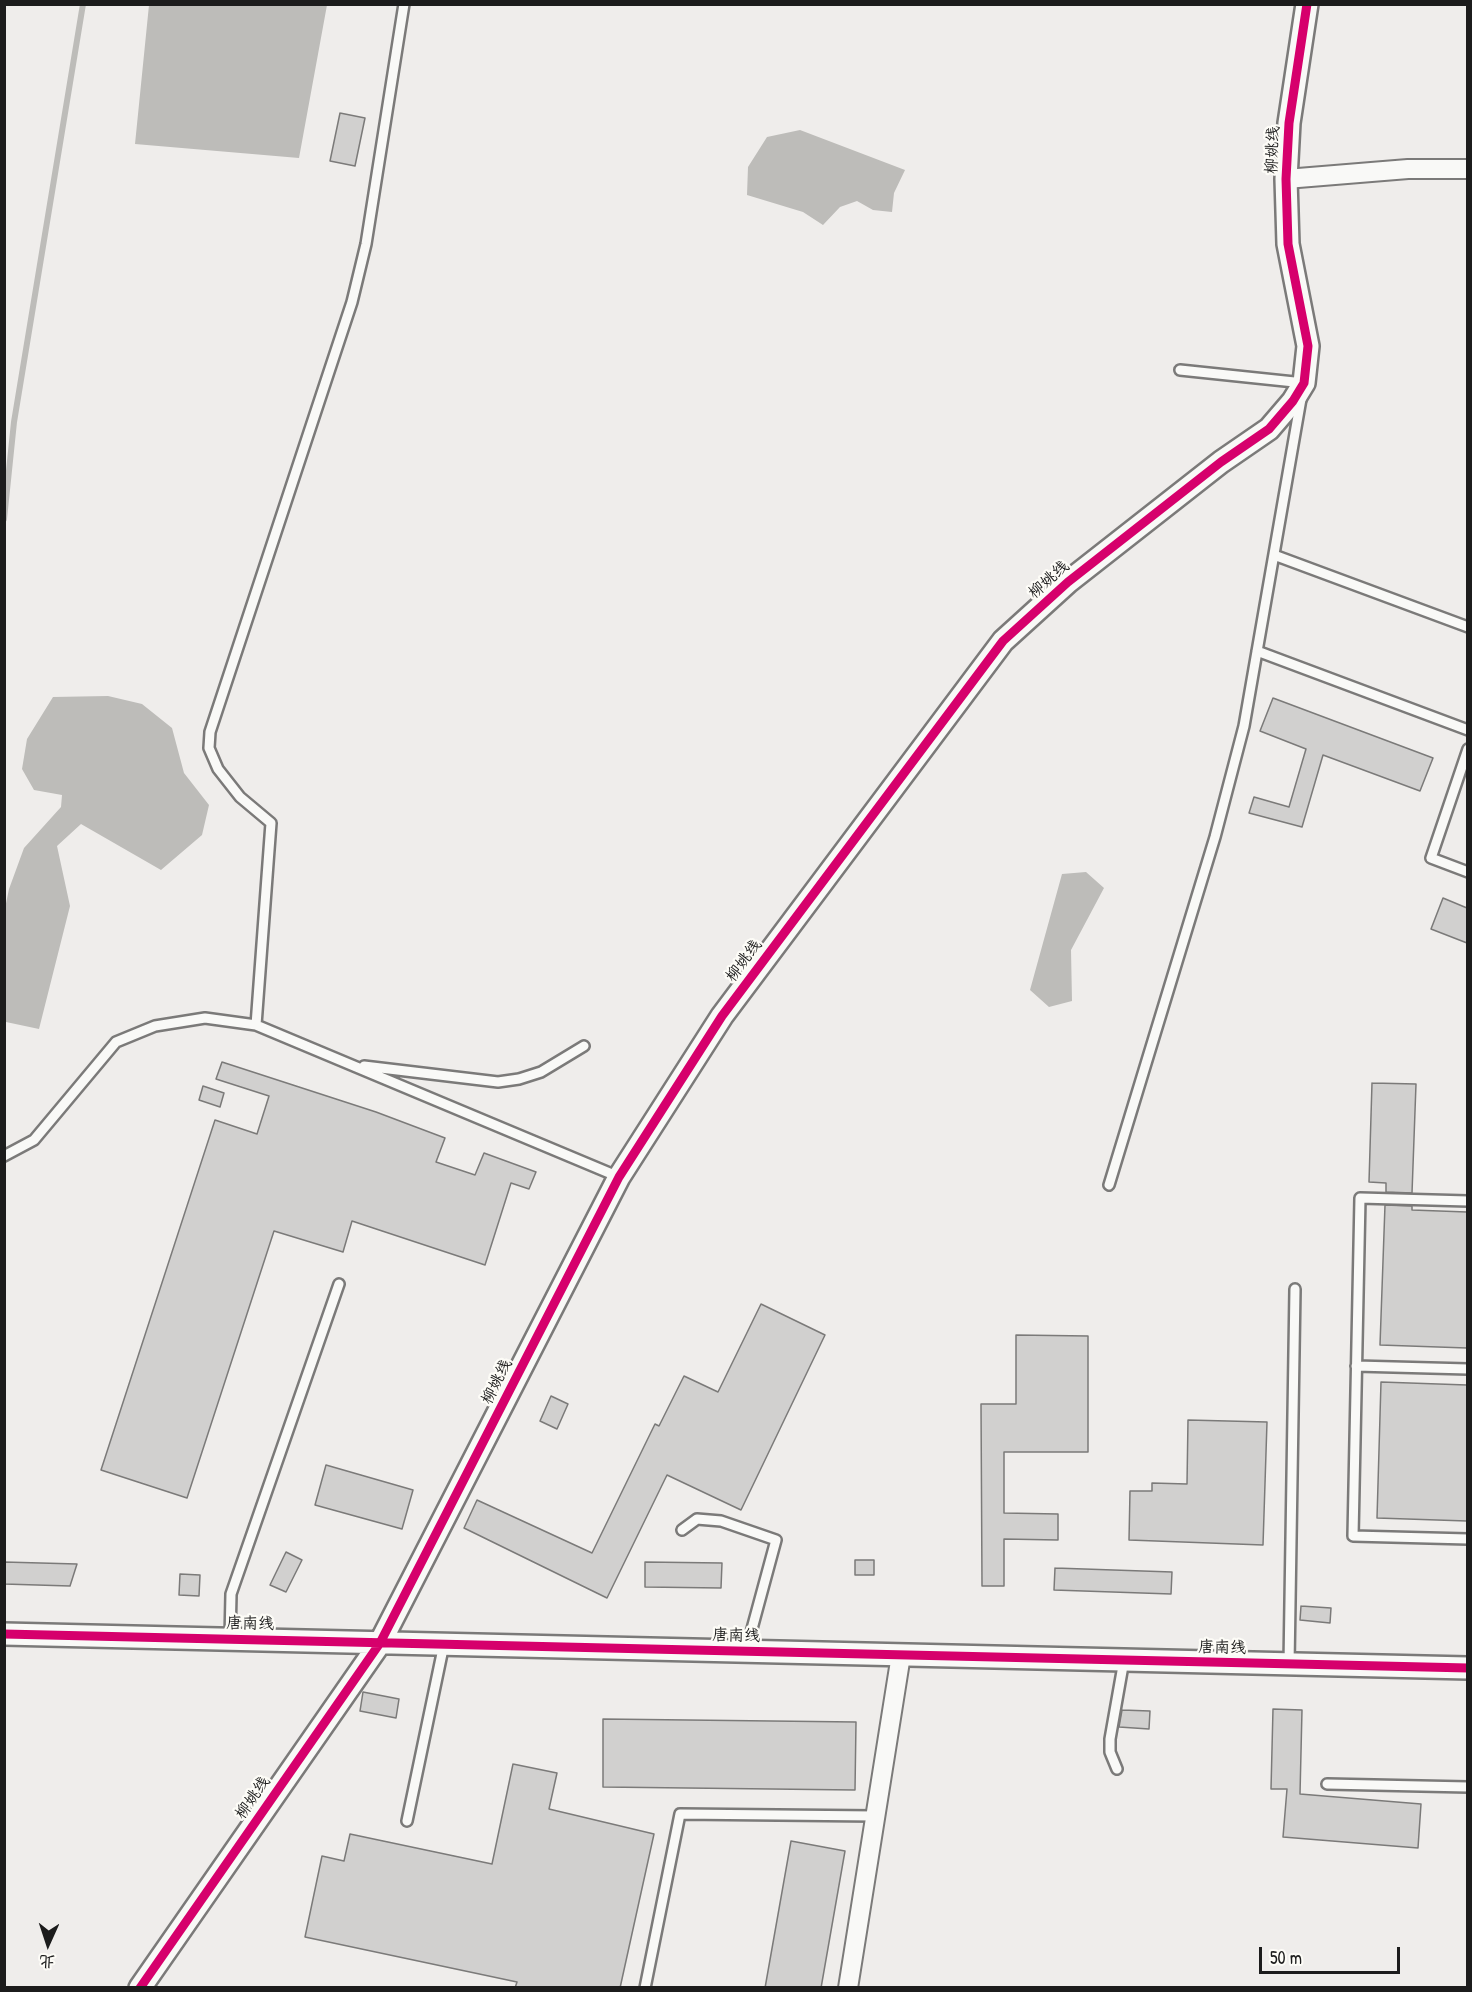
<!DOCTYPE html>
<html>
<head>
<meta charset="utf-8">
<style>
  body { margin:0 }
  #map { position:relative; width:1472px; height:1992px; overflow:hidden; background:#efedeb; font-family:"Patrick Hand","LXGW WenKai TC",sans-serif }
  canvas { display:block }
  .frame { position:absolute; inset:0; border:6px solid #1c1c1c; pointer-events:none }
  .north { position:absolute; left:18px; top:1914px; width:60px; height:60px; -webkit-text-stroke:4px #fdfcf7; paint-order:stroke; rotate:183deg; font-size:16px; font-weight:700; line-height:24px; text-align:center; color:#1c1c1c }
  .north::after { content:''; display:block; margin:auto; width:21px; height:27px; background:#1c1c1c; clip-path:polygon(50% 0,100% 100%,50% 72%,0 100%) }
  .scale { position:absolute; left:1259px; top:1947px; width:141px; height:27px; box-sizing:border-box; border:3px solid #1c1c1c; border-top:0; padding-left:8px; font-size:18px; line-height:21px; white-space:nowrap; color:#1c1c1c; -webkit-text-stroke:4px #fdfcf7; paint-order:stroke }
</style>
</head>
<body>
<div id="map">
<canvas width="1472" height="1992"></canvas>
<div class="frame"></div>
<div class="north">北</div>
<div class="scale">50 m</div>
</div>
<script>
const c = document.querySelector('canvas').getContext('2d');
c.lineJoin = 'round';
function fill(path, color) {
  c.fillStyle = color;
  c.fill(path, 'evenodd');
}
function toPath(rows) {
  const path = new Path2D();
  for (const r of rows) {
    path.moveTo(r[0], r[1]);
    for (let i = 2; i < r.length; i += 2) path.lineTo(r[i], r[i + 1]);
  }
  return path;
}
function strokePath(path, color, width, dash) {
  c.strokeStyle = color;
  c.lineWidth = width;
  c.lineCap = dash ? 'butt' : 'round';
  c.setLineDash(dash || []);
  c.stroke(path);
}
function write(font, color, halo, rows, align = 'center') {
  c.font = font + ' "Patrick Hand","LXGW WenKai TC",sans-serif';
  c.lineWidth = 4.5;
  c.setLineDash([]);
  c.textBaseline = 'middle';
  c.strokeStyle = halo;
  c.fillStyle = color;
  for (const [text, x, y, turn = 0] of rows) {
    c.save();
    c.translate(x, y);
    c.rotate((+turn || 0) * Math.PI / 180);
    c.textAlign = isNaN(turn) ? turn : align;
    if (halo) c.strokeText(text, 0, 0);
    c.fillText(text, 0, 0);
    c.restore();
  }
}
fill(toPath([
  [149,5,327,5,299,158,135,144],
  [800,130,905,170,894,193,892,212,873,210,857,201,840,207,823,225,803,212,747,195,748,167,767,137],
  [108,696,142,704,172,728,184,773,209,805,202,835,161,870,81,824,57,846,70,906,39,1029,6,1022,4,913,9,889,24,848,61,807,62,795,34,790,22,769,27,739,53,697],
  [1086,872,1104,888,1071,950,1072,1001,1049,1007,1030,990,1062,874]
]), '#bdbcb9');
strokePath(toPath([
  [4,519,14,422,83,4]
]), '#bdbcb9', 6);
const building = toPath([
  [340,113,365,118,355,166,330,161,340,113],
  [1273,698,1433,758,1420,791,1323,755,1302,827,1249,813,1254,797,1289,807,1306,749,1260,731,1273,698],
  [1443,898,1467,908,1467,943,1431,929,1443,898],
  [222,1062,376,1112,445,1138,436,1162,475,1175,484,1153,536,1172,529,1189,511,1183,485,1265,352,1221,343,1252,274,1231,187,1498,101,1470,215,1120,257,1134,269,1096,216,1079,222,1062],
  [1372,1083,1416,1084,1412,1193,1386,1192,1386,1183,1369,1182,1372,1083],
  [203,1086,224,1093,220,1107,199,1100,203,1086],
  [1385,1205,1412,1206,1412,1210,1467,1212,1467,1348,1380,1345,1385,1205],
  [761,1304,825,1335,741,1510,667,1475,607,1598,464,1528,477,1500,592,1553,655,1424,659,1426,684,1376,718,1392,761,1304],
  [1016,1335,1088,1336,1088,1452,1004,1452,1004,1513,1058,1514,1058,1540,1004,1539,1004,1586,982,1586,981,1404,1016,1404,1016,1335],
  [1381,1382,1467,1385,1467,1521,1377,1518,1381,1382],
  [551,1396,568,1404,557,1429,540,1421,551,1396],
  [1188,1420,1267,1422,1263,1545,1129,1540,1130,1491,1152,1491,1152,1483,1187,1484,1188,1420],
  [326,1465,413,1490,402,1529,315,1505,326,1465],
  [286,1552,302,1560,286,1592,270,1585,286,1552],
  [855,1560,874,1560,874,1575,855,1575,855,1560],
  [4,1562,77,1564,70,1586,4,1584,4,1562],
  [645,1562,722,1563,721,1588,645,1587,645,1562],
  [1055,1568,1172,1572,1171,1594,1054,1590,1055,1568],
  [180,1574,200,1575,199,1596,179,1595,180,1574],
  [1301,1606,1331,1608,1330,1623,1300,1620,1301,1606],
  [363,1692,399,1699,396,1718,360,1711,363,1692],
  [1273,1709,1302,1710,1300,1794,1421,1804,1418,1848,1283,1837,1287,1789,1271,1789,1273,1709],
  [1122,1710,1150,1711,1149,1729,1119,1727,1122,1710],
  [603,1719,856,1722,855,1790,603,1787,603,1719],
  [513,1764,557,1773,549,1809,654,1834,620,1988,515,1988,517,1982,305,1937,322,1856,344,1861,350,1834,492,1864,513,1764],
  [791,1841,845,1851,821,1988,765,1988,791,1841]
]);
fill(building, '#d1d0cf');
strokePath(building, '#7b7a79', 1.5);
const service = toPath([
  [1180,370,1304,383],
  [1274,555,1468,627],
  [1257,651,1468,730],
  [1468,749,1431,858,1468,872],
  [256,1025,271,823,240,797,218,769,209,748,210,732,352,302,366,244,404,4],
  [364,1066,498,1082,519,1079,541,1072,584,1046],
  [4,1156,34,1140,116,1042,155,1026,205,1018,256,1025,619,1177],
  [1109,1185,1215,837,1244,726,1301,399],
  [1468,1201,1360,1198,1353,1536,1468,1539],
  [1356,1366,1468,1369],
  [682,1530,697,1519,721,1521,776,1540,746,1651],
  [230,1639,231,1594,339,1284],
  [1289,1664,1295,1289],
  [1117,1769,1110,1752,1110,1739,1124,1660],
  [1327,1784,1468,1787],
  [407,1821,444,1644],
  [645,1988,680,1814,875,1816]
]);
const minor = toPath([
  [1286,179,1408,169,1468,169],
  [848,1988,901,1655]
]);
const tertiary = toPath([
  [4,1634,1468,1668],
  [140,1988,380,1643,619,1177,722,1016,1003,641,1068,582,1221,462,1269,429,1293,401,1304,383,1308,346,1288,244,1286,179,1289,123,1307,4]
]);
strokePath(service, '#7b7a79', 14);
strokePath(minor, '#7b7a79', 22);
strokePath(tertiary, '#7b7a79', 26);
strokePath(service, '#f9f9f7', 9);
strokePath(minor, '#f9f9f7', 18);
strokePath(tertiary, '#f9f9f7', 21);
strokePath(toPath([
  [4,1634,1468,1668],
  [140,1988,380,1643,619,1177,722,1016,1003,641,1068,582,1221,462,1269,429,1293,401,1304,383,1308,346,1288,244,1286,179,1289,123,1307,4]
]), '#d6006c', 9);
write('16px', '#1c1c1c', '#fdfcf7', [
  ["柳姚线",1273,150,-87],
  ["柳姚线",1049,580,-41],
  ["柳姚线",744,961,-53],
  ["柳姚线",497,1382,-63],
  ["唐南线",250,1624,1],
  ["唐南线",736,1636,1],
  ["唐南线",1222,1648,1],
  ["柳姚线",253,1798,-55]
]);
</script>
</body>
</html>
